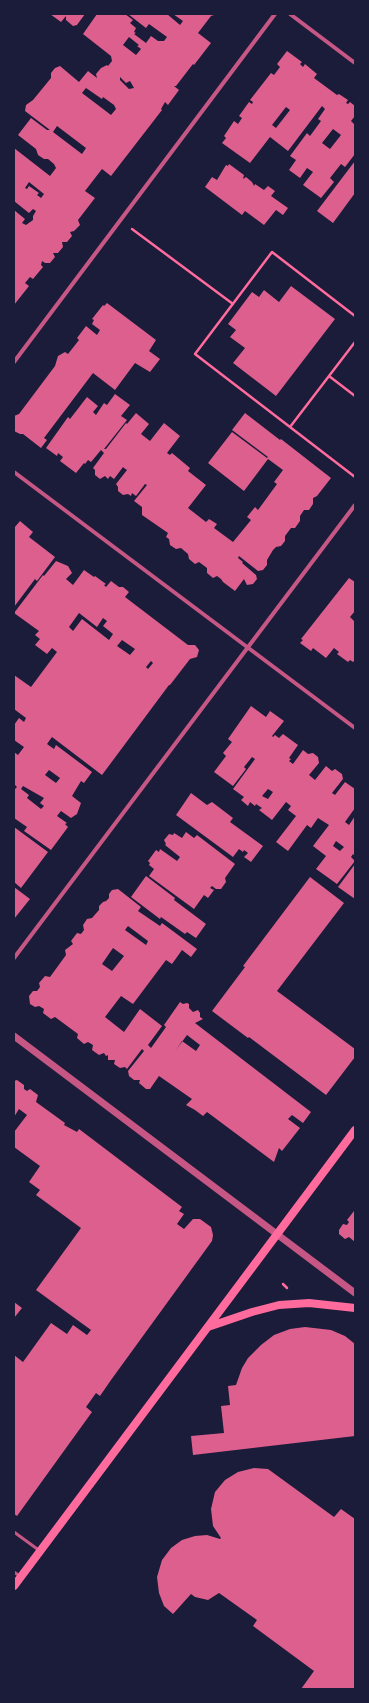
<!DOCTYPE html>
<html>
<head>
<meta charset="utf-8">
<style>
  body { margin:0 }
  #map { position:relative; width:369px; height:1703px; overflow:hidden; background:#1b1b3a; font-family:Cabin,sans-serif }
  canvas { display:block }
  .frame { position:absolute; inset:0; border:15px solid #1b1b3a; pointer-events:none }
</style>
</head>
<body>
<div id="map">
<canvas width="369" height="1703"></canvas>
<div class="frame"></div>
</div>
<script>
const c = document.querySelector('canvas').getContext('2d');
c.lineJoin = 'round';
function fill(path, color) {
  c.fillStyle = color;
  c.fill(path, 'evenodd');
}
function toPath(rows) {
  const path = new Path2D();
  for (const r of rows) {
    path.moveTo(r[0], r[1]);
    for (let i = 2; i < r.length; i += 2) path.lineTo(r[i], r[i + 1]);
  }
  return path;
}
function strokePath(path, color, width, dash) {
  c.strokeStyle = color;
  c.lineWidth = width;
  c.lineCap = dash ? 'butt' : 'round';
  c.setLineDash(dash || []);
  c.stroke(path);
}
fill(toPath([
  [50,14,85,14,77,25,73,26,66,20,66,16,61,22],
  [97,14,125,14,133,20,130,23,136,28,134,32,136,33,134,34,146,43,151,36,158,41,164,41,167,37,149,24,146,28,128,14,167,14,180,25,183,21,173,14,217,14,211,16,198,33,211,43,194,65,193,64,176,86,174,86,179,90,168,105,165,102,161,109,162,110,111,176,102,169,85,191,95,198,78,220,80,225,74,231,70,232,72,236,67,242,62,242,63,247,58,253,53,253,55,257,50,263,45,263,42,261,41,265,43,267,33,279,30,277,25,283,29,286,14,305,14,210,25,219,22,223,26,225,33,220,33,216,36,211,33,209,29,213,14,201,14,148,50,176,56,168,54,164,48,159,44,159,38,155,36,149,18,135,31,118,47,130,50,130,25,111,26,105,33,100,51,78,51,73,55,68,60,66,79,82,88,71,97,78,96,74,101,68,107,65,108,66,112,61,111,56,83,34],
  [129,37,139,45,137,46,141,49,136,55,123,45],
  [120,77,126,83,130,81,134,88,129,89,120,80],
  [86,88,102,99,103,97,114,105,116,109,111,115,82,93],
  [57,126,86,148,82,154,53,132],
  [29,182,44,194,41,198,37,195,39,193,29,186,27,189,25,188],
  [287,51,302,62,300,64,303,67,305,64,317,74,314,78,337,95,339,94,348,100,346,103,348,104,350,102,355,106,355,116,351,121,355,125,355,154,345,167,341,164,330,178,334,182,321,198,303,185,313,172,307,168,300,178,289,170,296,160,290,156,307,133,310,136,321,121,318,119,325,109,322,106,288,151,270,137,250,163,222,143,226,138,224,136,234,121,238,124,242,118,239,116,249,102,252,104,253,102,250,100,271,73,274,75,280,67,277,64],
  [286,107,290,110,276,128,272,125],
  [333,129,341,135,330,149,322,143],
  [355,161,355,193,333,223,317,211],
  [229,164,244,175,243,179,246,177,252,182,254,186,255,184,264,190,268,186,275,191,271,196,288,208,283,215,276,210,264,225,245,211,242,215,205,187,212,177,217,180,226,165,228,166],
  [291,286,335,319,276,396,233,363,245,348,230,337,236,330,228,324,252,292,259,297,264,290,279,302],
  [107,303,156,340,149,351,160,359,150,372,135,363,115,390,93,373,44,438,47,440,41,448,23,434,20,434,14,431,14,416,19,414,55,366,58,356,65,352,68,354,79,340,77,338,86,326,97,335,100,330,92,324,94,320,92,319,103,305,104,306],
  [115,394,130,405,121,416,127,420,104,449,106,449,126,423,127,424,136,413,149,424,141,434,150,441,164,423,180,436,167,453,170,455,172,453,190,468,188,471,206,485,188,508,206,522,209,519,217,524,214,528,233,542,251,520,247,517,255,507,258,510,277,484,274,482,283,470,268,459,244,491,208,463,232,432,267,458,268,457,232,430,245,413,280,440,281,439,331,478,317,496,313,498,313,504,309,510,304,510,300,516,300,521,295,528,291,528,285,536,285,541,281,546,276,547,273,550,267,560,267,565,263,570,258,571,239,556,238,558,243,562,242,563,256,575,257,579,253,584,247,585,244,579,235,591,223,582,221,579,217,576,213,578,207,573,207,568,199,562,195,564,189,559,188,554,181,548,176,549,170,545,169,539,166,537,168,533,142,515,142,507,134,501,147,485,145,484,136,496,132,493,131,496,128,494,123,495,118,491,118,487,116,484,127,470,124,468,123,467,114,479,110,476,108,479,105,476,100,479,95,475,95,470,93,468,104,453,101,450,91,462,88,460,85,464,84,463,76,473,60,461,63,457,58,453,57,456,46,448,68,417,70,419,87,397,98,406,93,412,96,415,104,403,107,405],
  [20,521,33,532,29,537,55,557,37,581,35,579,14,607,14,528],
  [56,561,68,566,72,573,66,579,73,585,84,570,94,577,95,576,106,584,104,585,106,587,111,581,119,587,123,587,129,592,125,597,188,645,195,645,199,650,197,657,190,659,170,685,169,685,102,775,52,737,47,744,54,749,56,745,92,772,84,783,81,781,72,796,81,803,77,814,71,818,61,811,57,816,67,823,65,824,68,827,51,850,24,831,27,827,14,818,14,788,15,789,17,787,14,784,14,752,18,755,24,747,14,740,14,725,19,718,24,722,26,718,14,709,14,675,31,687,57,652,52,648,47,654,35,645,40,639,35,635,39,631,14,613,43,575,44,576],
  [79,613,97,627,103,618,107,621,103,626,113,634,109,640,82,619,73,631,69,627],
  [122,640,135,649,130,655,117,646],
  [151,661,153,663,148,669,146,667],
  [49,770,60,778,56,783,45,775],
  [23,786,44,798,40,803,44,806,41,809,27,798,29,795,21,789],
  [349,578,355,582,355,611,350,617,354,621,355,620,355,660,353,662,350,660,348,662,337,654,339,652,334,648,326,658,313,648,311,651,300,643,303,640,301,639],
  [251,706,266,717,270,711,284,721,272,736,273,737,275,735,279,738,283,734,298,745,289,758,291,759,289,761,293,764,303,750,308,754,313,753,318,757,319,763,309,775,315,780,326,766,332,771,335,769,342,774,343,779,332,793,335,795,345,782,355,789,355,808,345,822,349,825,355,816,355,856,353,854,351,857,355,861,337,884,316,869,326,856,313,846,329,825,318,818,311,828,307,825,288,851,276,842,296,816,288,810,291,806,286,802,272,820,259,810,262,808,256,804,255,806,250,802,248,806,241,800,244,797,233,789,255,759,252,757,244,767,246,769,233,786,214,772,226,756,223,753,232,742,228,739],
  [268,789,273,792,268,799,262,796],
  [336,841,344,847,340,851,333,846],
  [191,793,207,805,212,802,233,818,230,822,263,846,251,862,244,857,248,853,244,850,243,852,239,849,233,857,176,815],
  [14,827,48,852,21,888,14,882],
  [186,832,194,838,197,835,235,864,225,878,226,882,221,889,216,889,212,886,210,888,214,890,208,898,204,895,194,909,149,876,154,869,149,865,150,863,148,861,156,850,159,852,160,849,177,861,180,857,165,845,166,844,164,840,169,834,173,835,174,833,182,838],
  [355,864,355,899,338,887],
  [146,876,175,898,174,900,206,924,196,938,187,932,185,934,161,917,160,919,131,897],
  [310,877,344,903,277,991,355,1049,355,1057,326,1095,249,1037,248,1038,212,1011,245,967,243,966],
  [14,887,30,899,14,919],
  [118,889,141,907,138,911,160,926,162,923,197,949,191,957,182,950,172,964,166,960,133,1004,121,996,105,1017,124,1032,140,1009,162,1026,148,1045,151,1048,166,1027,164,1025,180,1002,183,1004,187,1003,189,1004,189,1008,193,1012,198,1010,200,1013,200,1017,203,1019,195,1023,311,1112,303,1123,292,1115,288,1119,300,1128,282,1151,279,1148,274,1162,207,1112,203,1116,195,1110,186,1105,192,1099,159,1076,150,1089,146,1089,139,1083,140,1080,134,1080,129,1076,128,1071,144,1051,142,1049,127,1069,125,1067,120,1068,114,1064,115,1060,108,1060,108,1055,106,1056,104,1053,99,1055,92,1050,93,1045,88,1042,84,1044,77,1038,78,1034,55,1017,51,1019,43,1013,44,1009,39,1006,35,1007,30,1004,29,996,33,991,37,991,40,987,39,983,45,976,50,977,66,955,65,950,73,944,71,941,77,933,81,934,84,930,83,925,87,919,92,918,99,910,99,906,103,902,106,901,109,898,109,894,112,890],
  [128,926,148,941,146,945,125,930],
  [113,948,124,956,112,971,102,964],
  [187,1035,200,1045,196,1051,182,1041,176,1050],
  [17,1080,24,1085,24,1089,27,1091,30,1089,38,1095,36,1102,65,1123,64,1125,77,1132,79,1129,182,1207,179,1211,184,1214,177,1224,184,1229,193,1219,200,1219,211,1227,213,1235,212,1241,111,1380,100,1396,96,1393,86,1407,92,1412,17,1516,14,1514,14,1355,23,1362,51,1323,67,1334,73,1325,87,1335,91,1330,36,1290,81,1228,36,1195,40,1190,29,1182,40,1166,14,1147,14,1132,27,1115,19,1109,14,1117,14,1081],
  [354,1211,355,1212,355,1242,349,1237,345,1239,339,1234,339,1230,343,1224,347,1225,349,1222,347,1220],
  [14,1302,22,1308,14,1318],
  [305,1327,331,1330,345,1336,355,1344,355,1436,193,1455,191,1436,224,1433,221,1406,230,1405,228,1386,236,1385,242,1368,248,1358,261,1345,274,1335,290,1329],
  [254,1468,268,1469,334,1517,341,1509,355,1519,355,1689,301,1689,314,1671,253,1626,257,1620,219,1593,208,1600,195,1597,191,1594,173,1614,164,1606,159,1593,157,1577,162,1560,171,1548,182,1540,195,1536,207,1535,220,1539,221,1538,213,1526,211,1509,215,1492,225,1480,238,1472]
]), '#dd5f8e');
strokePath(toPath([
  [132,229,233,304],
  [355,316,272,252,195,354,355,477],
  [329,376,355,396],
  [290,427,355,342],
  [283,1284,287,1288]
]), '#ff6b9d', 2.5);
strokePath(toPath([
  [14,1532,40,1551],
  [14,1572,21,1577]
]), '#c65784', 3);
strokePath(toPath([
  [290,14,355,63],
  [14,362,275,14],
  [14,472,355,728],
  [14,958,355,505]
]), '#c65784', 4);
strokePath(toPath([
  [14,1036,355,1293]
]), '#c65784', 7);
strokePath(toPath([
  [208,1327,252,1312,279,1305,309,1303,355,1308],
  [14,1586,355,1130]
]), '#ff6b9d', 8);
</script>
</body>
</html>
